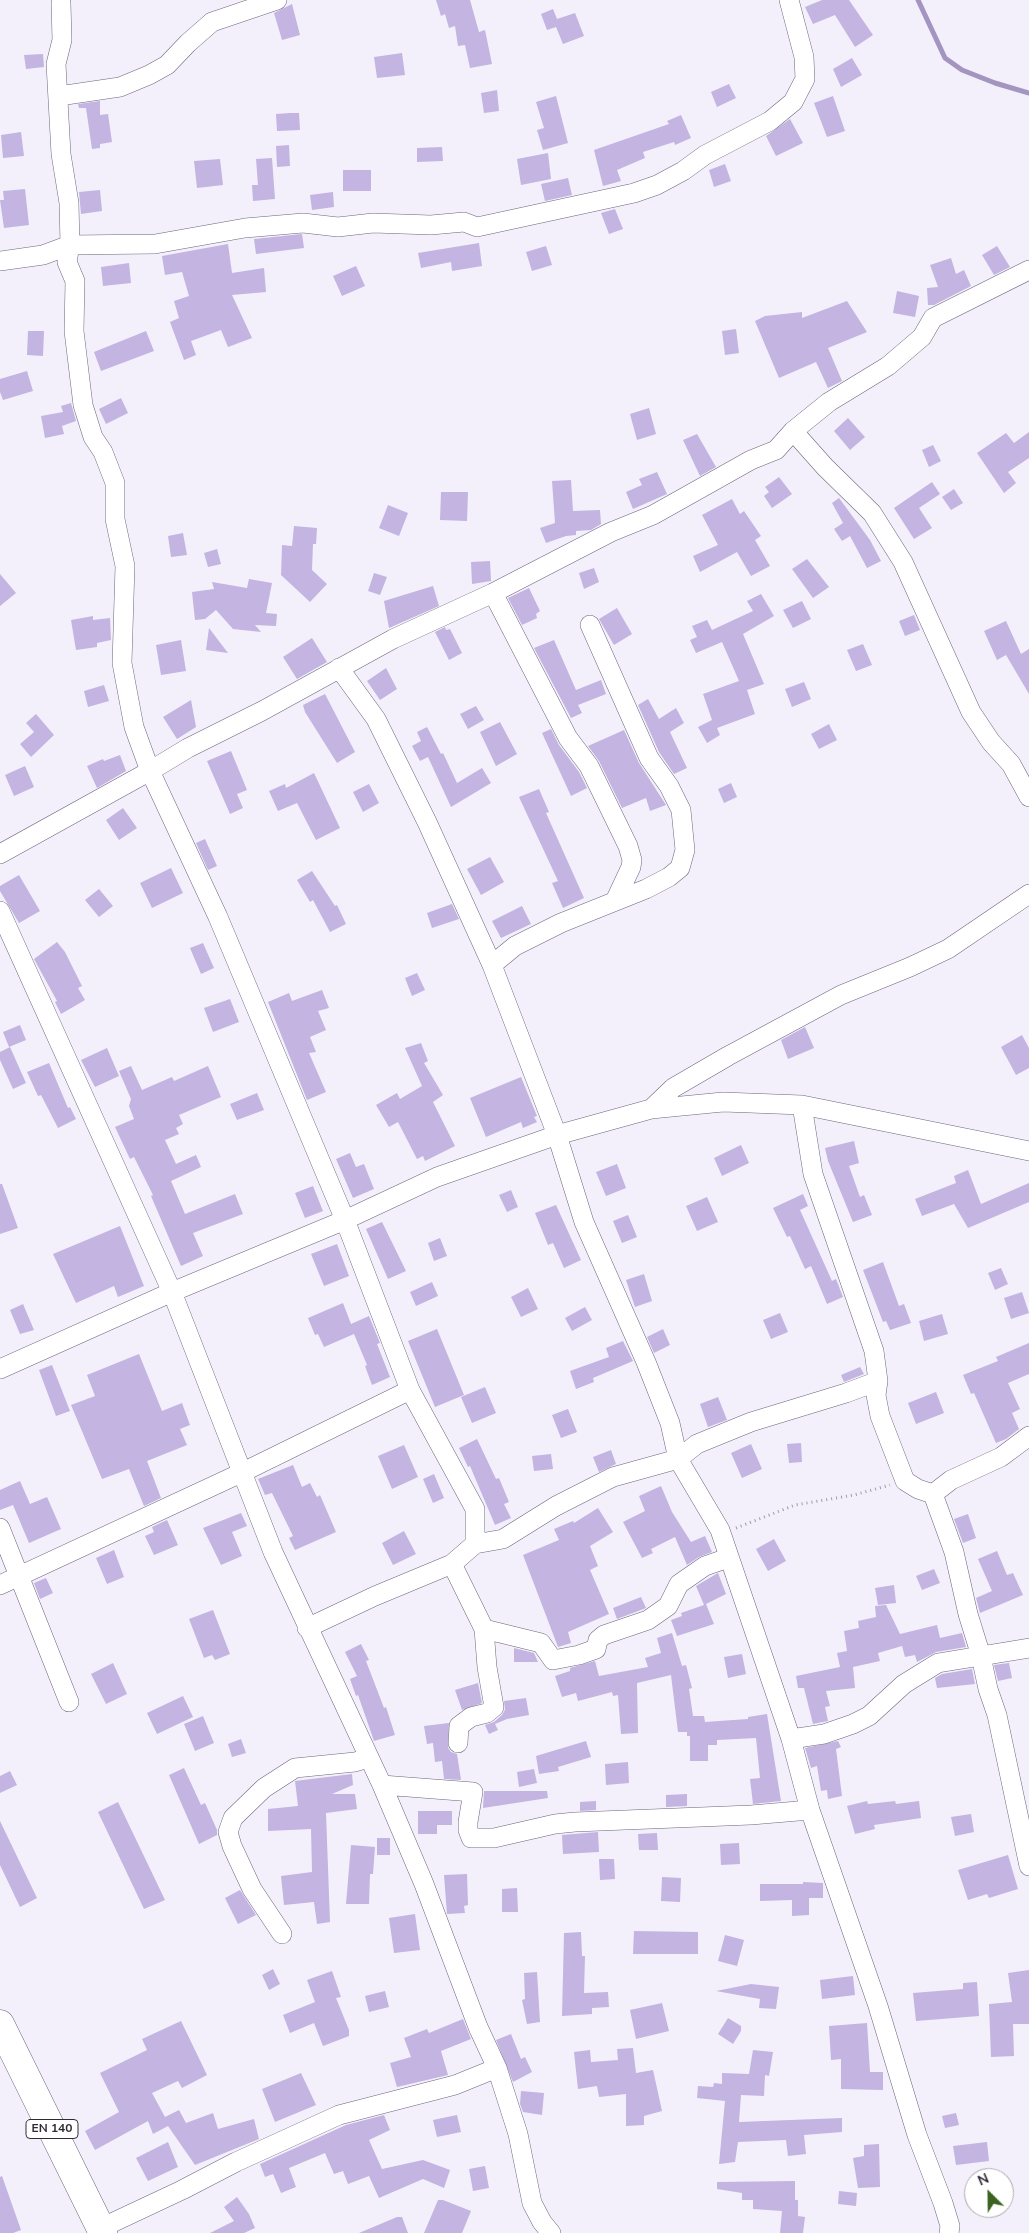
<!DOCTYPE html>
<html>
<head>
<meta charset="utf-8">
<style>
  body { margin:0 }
  #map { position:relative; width:1029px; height:2233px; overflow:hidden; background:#f3f0fb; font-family:"Nunito Sans",sans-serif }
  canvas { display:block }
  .north { position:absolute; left:964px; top:2168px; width:50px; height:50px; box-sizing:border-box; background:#fff; border:1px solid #acaaaf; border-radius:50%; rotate:337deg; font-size:14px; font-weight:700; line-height:20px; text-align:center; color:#2f2b36 }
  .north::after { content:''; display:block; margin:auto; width:18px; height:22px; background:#3b631f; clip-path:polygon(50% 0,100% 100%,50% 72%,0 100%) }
</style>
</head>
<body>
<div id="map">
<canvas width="1029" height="2233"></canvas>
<div class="north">N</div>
</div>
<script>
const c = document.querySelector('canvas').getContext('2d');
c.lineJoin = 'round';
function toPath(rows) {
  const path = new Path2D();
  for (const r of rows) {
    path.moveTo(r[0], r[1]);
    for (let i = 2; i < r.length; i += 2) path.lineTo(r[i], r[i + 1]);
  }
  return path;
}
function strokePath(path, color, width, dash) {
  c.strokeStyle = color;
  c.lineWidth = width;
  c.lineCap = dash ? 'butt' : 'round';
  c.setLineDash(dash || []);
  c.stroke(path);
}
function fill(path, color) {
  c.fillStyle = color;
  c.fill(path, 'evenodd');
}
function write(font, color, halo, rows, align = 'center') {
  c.font = font + ' "Nunito Sans",sans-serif';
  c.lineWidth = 4;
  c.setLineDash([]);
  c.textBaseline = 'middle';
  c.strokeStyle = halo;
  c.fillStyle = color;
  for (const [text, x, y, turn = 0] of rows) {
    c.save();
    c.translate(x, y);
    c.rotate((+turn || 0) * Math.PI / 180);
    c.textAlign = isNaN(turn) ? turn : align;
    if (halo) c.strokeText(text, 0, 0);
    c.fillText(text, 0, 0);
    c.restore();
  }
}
strokePath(toPath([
  [918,0,945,58,962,70,995,83,1029,93]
]), '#a395bf', 5);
fill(toPath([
  [436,0,470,0,479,32,485,30,492,64,470,68,465,45,458,46,455,26,449,28,445,14,441,16],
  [822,0,849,0,873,35,855,47,835,15,813,24,805,7],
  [292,4,300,35,282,40,274,13],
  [553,9,557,19,575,13,584,36,563,44,556,27,547,30,541,14],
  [402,53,405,75,377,78,374,57],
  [43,54,44,67,26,69,24,55],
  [852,58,862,75,841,87,833,69],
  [729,84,736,98,717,107,711,92],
  [497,90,499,111,484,113,481,93],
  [556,96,568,143,543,150,537,130,544,128,536,102],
  [833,96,845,131,827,137,814,103],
  [100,101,100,115,108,114,112,142,100,144,100,148,92,149,86,108,79,108,78,104],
  [290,113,299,113,300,130,277,131,276,114],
  [681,115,691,138,675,145,674,142,643,152,645,158,617,170,621,181,603,186,594,150,669,124,667,121],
  [790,119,803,143,776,156,766,136],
  [21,132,24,156,3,158,1,135],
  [289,145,290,166,277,167,276,146],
  [442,147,443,161,417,162,417,148],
  [548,153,551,179,521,185,517,159],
  [272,158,275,199,253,201,252,185,258,185,256,159],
  [220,159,223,185,197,188,194,161],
  [725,164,731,181,714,187,709,170],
  [343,170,371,170,371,191,343,191],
  [568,178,572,195,545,201,541,184],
  [25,189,29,225,4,228,0,200,4,200,3,191],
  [100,190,102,211,81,214,79,192],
  [333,192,334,207,312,210,310,195],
  [615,209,623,229,609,234,601,213],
  [302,234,304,248,256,254,254,239],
  [479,243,482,266,452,271,451,262,421,268,418,253],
  [228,244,232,273,264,268,266,292,232,295,252,338,228,347,221,330,191,341,196,355,184,360,170,322,179,318,174,301,189,296,182,272,165,275,162,256],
  [546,246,552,265,532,271,526,252],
  [997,246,1010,267,994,275,982,255],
  [951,258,956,274,964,270,971,286,934,305,928,305,927,288,938,287,930,265],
  [129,263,131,283,103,286,101,267],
  [356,266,365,286,342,296,333,276],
  [897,291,919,296,915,317,893,313],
  [847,301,867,332,828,348,842,381,828,388,816,362,779,378,755,321,765,316,802,312,802,318],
  [736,329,739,353,725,355,722,331],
  [28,331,44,331,43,356,27,355],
  [146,331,154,351,101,371,94,352],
  [27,371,33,391,3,400,0,392,0,379],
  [121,398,128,413,106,424,99,409],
  [71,403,76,421,62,426,64,434,45,438,41,416,63,412,61,406],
  [649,408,656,434,637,440,630,414],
  [848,418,865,437,850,450,834,431],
  [1029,432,1029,458,1008,472,1016,483,1004,493,977,453,1006,433,1014,443],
  [697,434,716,467,700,476,683,440],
  [933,445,941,461,929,467,922,450],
  [657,472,667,494,633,509,626,492,642,485,639,479],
  [779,477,792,494,772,508,764,496,769,492,765,487],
  [571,480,573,511,600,510,601,524,591,530,576,531,576,535,566,536,546,543,540,528,555,523,552,481],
  [932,482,940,494,919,508,932,528,914,539,894,508],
  [954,489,963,503,951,510,942,497],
  [441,492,468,492,467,521,440,520],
  [839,498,870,540,881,561,867,568,850,536,842,541,834,529,843,523,832,503],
  [732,499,740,514,744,511,761,536,755,540,770,566,751,576,737,552,700,572,693,556,718,545,702,515],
  [388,505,408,513,399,536,379,528],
  [294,526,317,528,316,544,313,544,312,570,327,584,310,602,281,575,282,545,292,546],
  [183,533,187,555,171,557,168,536],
  [217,549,221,564,208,567,204,553],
  [807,559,829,587,813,598,792,569],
  [490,561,491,581,472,584,471,562],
  [594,568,599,582,584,589,579,573],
  [374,573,387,577,380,595,368,591],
  [0,574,16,593,0,606],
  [249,579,272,583,266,613,277,614,276,626,255,625,261,632,233,629,216,610,205,619,195,620,192,592,214,589,212,582,247,588],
  [433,586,439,606,389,628,384,601],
  [529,588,540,611,536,614,537,618,522,625,508,598],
  [761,594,774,616,743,634,764,684,747,690,755,714,717,728,720,735,707,743,698,727,712,720,703,694,739,681,722,642,696,653,690,640,697,637,692,626,707,620,712,630,753,611,747,601],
  [802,601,811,619,793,628,783,610],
  [617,608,632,634,614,645,599,619],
  [914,615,920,630,905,636,899,621],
  [93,616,93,620,110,618,111,640,97,643,97,647,76,650,71,620],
  [1006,621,1021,654,1029,649,1029,694,1006,655,997,660,984,631],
  [445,627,446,630,450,629,462,653,449,660,435,632],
  [209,628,228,653,206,650],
  [312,638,327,662,297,679,283,657],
  [181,640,186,671,161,675,156,645],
  [554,640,576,690,601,680,606,694,578,705,582,713,571,718,534,648],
  [863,644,872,665,856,671,847,650],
  [386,668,397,689,380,700,367,681],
  [804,682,811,699,792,707,785,689],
  [104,685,109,701,88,707,84,691],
  [325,694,355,752,337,763,305,712,303,705],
  [648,699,659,719,676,708,684,723,670,732,687,768,674,774,659,752,638,705],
  [191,700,196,727,177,739,163,717],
  [476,706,484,720,468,729,460,714],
  [36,714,54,735,31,757,20,744,34,732,26,723],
  [500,722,517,754,496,766,480,732],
  [829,724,837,740,819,749,811,734],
  [427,727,441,754,443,753,457,783,482,768,491,783,451,807,428,757,420,761,412,746,421,741,417,732],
  [551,729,559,745,579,772,587,788,571,796,542,733],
  [624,730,639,763,666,805,650,811,646,798,622,808,599,761,588,746],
  [231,751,247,790,237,794,243,808,230,814,207,761],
  [120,755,126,771,97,788,87,766,103,759,104,761],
  [25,766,34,787,14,796,5,775],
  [314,773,340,828,316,840,297,803,278,811,269,791,285,784,286,788],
  [731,783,737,797,724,803,718,789],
  [369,784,379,803,363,812,353,792],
  [539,789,549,812,546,813,584,898,563,908,552,883,558,881,519,797],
  [123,808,137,828,119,840,106,820],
  [205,839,217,866,208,870,196,843],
  [490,857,504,882,481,895,467,869],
  [171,868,183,893,152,908,140,883],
  [312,871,335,906,337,905,346,924,330,932,313,900,310,902,297,880],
  [19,875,40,911,19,923,0,891,0,886],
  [99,889,113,906,99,917,85,900],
  [452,904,459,919,432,928,427,913],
  [522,906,531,924,501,938,492,921],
  [57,942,65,952,82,986,78,988,85,1000,61,1014,55,1002,57,1001,34,959],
  [203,943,214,968,201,974,190,948],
  [417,973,425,990,412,996,405,978],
  [322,990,329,1008,318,1011,326,1030,310,1037,316,1052,309,1053,326,1092,307,1100,268,1002,289,993,292,1001],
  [230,999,239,1022,213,1032,204,1008],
  [20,1025,26,1040,9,1047,3,1032],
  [805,1027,814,1048,788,1059,781,1040],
  [1022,1035,1029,1048,1029,1068,1016,1075,1001,1047],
  [421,1043,428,1061,424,1063,443,1095,433,1102,455,1146,425,1161,423,1156,417,1159,398,1122,389,1127,376,1105,397,1093,400,1099,422,1086,405,1048],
  [10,1047,26,1083,13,1089,0,1060,0,1052],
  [107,1048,119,1076,95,1087,81,1060],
  [49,1063,68,1108,70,1107,76,1119,58,1128,41,1095,38,1096,27,1072],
  [131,1066,142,1090,172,1077,174,1081,208,1066,221,1097,179,1115,183,1124,176,1128,179,1134,165,1140,176,1164,196,1155,201,1167,171,1181,185,1214,235,1194,243,1214,193,1233,203,1256,181,1266,151,1196,153,1195,134,1157,130,1159,115,1127,134,1119,129,1106,131,1099,119,1071],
  [521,1077,537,1116,534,1117,537,1122,523,1128,521,1122,486,1137,470,1098],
  [257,1093,264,1110,237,1120,230,1104],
  [854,1141,859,1163,849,1166,860,1197,864,1195,872,1215,853,1222,828,1161,825,1148],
  [741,1145,749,1163,722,1176,714,1158],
  [350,1153,356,1167,364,1164,374,1189,353,1198,336,1159],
  [617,1164,626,1188,606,1196,596,1172],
  [968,1170,981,1204,1029,1183,1029,1202,968,1228,954,1204,922,1216,915,1199,956,1183,954,1176],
  [0,1184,2,1184,18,1228,0,1234],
  [313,1186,323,1211,305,1218,295,1193],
  [511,1190,518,1207,507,1212,499,1195],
  [803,1194,808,1206,800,1210,832,1281,836,1279,843,1297,827,1304,811,1266,805,1269,790,1236,787,1237,773,1208],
  [707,1197,718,1222,697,1231,686,1206],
  [556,1205,581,1260,564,1268,553,1243,548,1245,535,1213],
  [628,1215,637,1237,622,1243,613,1221],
  [382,1222,406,1271,388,1279,366,1229],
  [120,1226,144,1286,118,1297,114,1286,76,1303,53,1254],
  [440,1238,447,1256,434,1261,428,1243],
  [337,1244,349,1276,324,1286,311,1254],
  [883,1262,899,1306,904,1304,911,1323,890,1330,886,1321,883,1322,863,1270],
  [1001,1268,1008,1284,995,1290,988,1273],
  [644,1274,652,1301,635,1307,626,1280],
  [432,1282,438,1296,416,1306,410,1292],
  [528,1288,538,1309,521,1317,511,1297],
  [1022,1292,1029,1313,1011,1319,1004,1298],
  [343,1303,351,1324,369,1316,380,1343,377,1344,390,1377,372,1385,365,1366,367,1365,354,1334,324,1347,318,1334,315,1335,308,1318],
  [23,1304,34,1330,20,1334,10,1310],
  [585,1307,592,1320,572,1331,565,1318],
  [780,1313,788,1332,771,1339,763,1320],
  [942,1314,948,1334,924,1341,919,1321],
  [437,1329,464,1395,435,1407,408,1341],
  [663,1329,670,1345,654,1353,647,1337],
  [623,1341,633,1361,593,1378,594,1382,576,1389,570,1371,609,1357,606,1348],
  [1029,1343,1029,1374,1008,1383,1020,1409,1012,1413,1019,1429,1006,1439,996,1443,974,1393,971,1394,963,1375,998,1361,996,1357],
  [139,1354,162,1411,182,1403,190,1425,180,1429,187,1445,147,1461,161,1498,144,1506,129,1469,102,1479,71,1405,95,1396,87,1375],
  [52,1365,70,1411,56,1416,39,1370],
  [860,1367,864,1374,844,1382,841,1375],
  [485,1387,496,1413,472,1423,461,1397],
  [936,1392,944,1413,916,1424,908,1403],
  [718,1397,727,1420,708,1427,700,1404],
  [568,1409,577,1432,561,1438,552,1415],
  [477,1439,496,1479,499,1478,509,1502,504,1504,511,1518,495,1525,470,1466,468,1467,459,1448],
  [801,1443,802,1462,789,1463,787,1444],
  [751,1444,762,1469,742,1478,731,1453],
  [404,1445,418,1477,392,1489,378,1456],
  [611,1450,616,1464,599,1472,593,1457],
  [551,1454,553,1469,534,1471,532,1456],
  [293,1465,302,1487,310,1483,317,1497,320,1495,336,1532,295,1550,289,1538,293,1536,272,1493,265,1495,258,1479],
  [434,1474,444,1498,433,1503,423,1479],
  [20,1481,30,1504,47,1497,61,1529,29,1543,13,1505,0,1510,0,1490],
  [661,1486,672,1512,691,1542,705,1536,712,1552,699,1557,687,1565,675,1537,651,1549,653,1553,642,1558,623,1522,645,1511,639,1496],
  [598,1508,613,1532,590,1546,598,1566,590,1570,609,1614,568,1632,571,1643,558,1647,523,1555,559,1540,554,1529,573,1521,574,1523],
  [241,1513,247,1526,232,1532,242,1556,221,1565,203,1528],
  [968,1514,976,1538,963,1543,954,1519],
  [167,1520,178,1545,154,1555,145,1536,154,1532,152,1527],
  [404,1531,416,1554,393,1565,382,1543],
  [774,1539,786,1561,768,1571,756,1549],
  [114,1550,124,1577,107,1584,96,1558],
  [997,1551,1007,1575,1013,1573,1023,1595,980,1613,976,1598,992,1591,978,1559],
  [934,1569,940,1583,922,1590,916,1576],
  [718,1573,726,1594,706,1604,714,1624,677,1636,671,1620,682,1616,681,1613,704,1605,696,1586],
  [46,1578,53,1593,40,1599,34,1583],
  [894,1585,896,1603,878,1605,875,1588],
  [641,1597,646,1608,617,1619,613,1608],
  [886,1605,900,1634,937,1625,940,1638,962,1633,966,1647,936,1652,917,1662,915,1655,905,1657,902,1646,878,1653,880,1661,853,1667,855,1688,826,1691,830,1706,825,1707,828,1721,813,1724,804,1688,798,1688,796,1676,840,1667,837,1653,847,1651,844,1631,859,1628,858,1621,876,1617,875,1606],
  [213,1610,230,1654,215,1660,212,1655,204,1658,189,1619],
  [672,1633,682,1666,686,1665,692,1688,689,1689,693,1716,704,1716,705,1722,748,1719,748,1717,767,1714,781,1801,753,1804,750,1779,760,1778,756,1738,717,1740,717,1745,708,1745,708,1761,690,1761,690,1736,687,1736,687,1732,678,1732,671,1675,637,1683,638,1733,621,1734,618,1695,613,1696,612,1692,578,1701,576,1693,562,1697,555,1676,570,1671,570,1668,595,1661,599,1676,648,1667,645,1658,661,1653,657,1638],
  [361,1644,369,1660,366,1661,384,1708,386,1707,395,1735,374,1741,358,1695,356,1696,350,1679,357,1676,345,1652],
  [514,1648,534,1653,538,1662,514,1662],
  [742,1654,746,1674,728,1678,724,1657],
  [113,1663,127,1694,106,1704,91,1674],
  [1009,1663,1012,1678,998,1681,994,1665],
  [972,1669,975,1684,937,1688,935,1678,942,1674],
  [478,1683,482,1703,462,1710,455,1690],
  [183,1696,193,1717,157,1734,147,1713],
  [526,1698,529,1715,507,1719,495,1724,498,1730,489,1734,485,1725,494,1722,502,1715,505,1710,504,1701],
  [203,1716,214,1743,195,1751,184,1724],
  [449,1723,448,1748,451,1752,457,1754,461,1780,444,1779,442,1761,435,1762,433,1743,427,1744,424,1726],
  [241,1739,246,1753,232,1757,228,1744],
  [586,1741,591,1757,558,1767,559,1771,539,1774,536,1756],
  [838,1741,841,1747,836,1749,842,1796,828,1799,827,1790,821,1791,817,1766,811,1768,805,1748],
  [628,1762,629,1783,606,1785,605,1764],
  [184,1768,201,1805,205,1803,217,1830,217,1835,199,1844,169,1775],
  [534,1769,537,1783,519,1787,517,1772],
  [10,1771,17,1785,0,1793,0,1776],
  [352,1774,353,1785,332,1794,355,1794,357,1809,326,1813,330,1922,317,1924,314,1902,284,1905,281,1876,312,1872,311,1829,268,1831,268,1809,298,1806,295,1781],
  [484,1791,547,1791,548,1798,483,1808],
  [687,1794,687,1806,666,1807,666,1795],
  [596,1801,596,1810,580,1811,580,1802],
  [867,1801,868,1804,895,1801,896,1804,919,1801,921,1818,874,1825,875,1829,855,1834,847,1806],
  [118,1802,165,1900,144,1909,98,1812],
  [418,1811,452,1811,452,1825,437,1825,437,1834,418,1834],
  [971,1814,974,1832,955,1836,951,1817],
  [0,1821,37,1898,20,1907,0,1865],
  [598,1832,599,1852,563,1854,562,1835],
  [657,1833,658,1850,639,1850,638,1834],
  [377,1838,390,1838,390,1855,377,1855],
  [739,1843,740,1864,721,1865,720,1844],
  [351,1845,375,1847,373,1874,370,1874,369,1904,346,1904],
  [1008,1855,1018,1889,989,1898,987,1894,968,1900,958,1870],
  [599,1859,614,1859,615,1879,600,1880],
  [467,1874,468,1905,464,1906,465,1913,447,1914,444,1875],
  [662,1877,681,1878,680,1902,661,1901],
  [803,1882,823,1883,823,1898,809,1898,809,1915,792,1916,792,1900,760,1901,760,1884,803,1884],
  [517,1888,518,1912,502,1912,502,1889],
  [240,1890,256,1915,238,1924,225,1898],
  [415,1914,420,1950,394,1953,389,1918],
  [634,1931,698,1932,698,1954,633,1954],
  [581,1932,582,1956,585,1956,584,1993,608,1992,609,2007,592,2008,592,2014,562,2016,564,1933],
  [725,1935,744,1940,737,1966,718,1961],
  [273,1969,280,1984,269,1990,262,1975],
  [1029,1970,1029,2024,1013,2024,1014,2056,991,2057,989,2004,1012,2002,1008,1973],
  [332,1971,341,1997,336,1998,349,2030,349,2036,323,2046,314,2023,290,2033,283,2015,315,2002,307,1980],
  [537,1972,540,2022,527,2024,522,2000,525,1999,524,1973],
  [853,1976,855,1995,822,1999,820,1980],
  [977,1982,979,2016,916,2021,913,1993,963,1989,963,1983],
  [751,1984,779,1987,776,2009,759,2008,760,1999,716,1991],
  [385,1991,389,2007,369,2012,365,1996],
  [662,2003,669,2031,636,2039,630,2010],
  [728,2018,741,2026,741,2031,733,2044,718,2034],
  [463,2019,471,2039,441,2051,448,2075,397,2087,390,2063,411,2057,404,2038,427,2029,429,2033],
  [181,2021,207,2075,182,2088,178,2081,152,2093,165,2117,179,2110,186,2123,213,2113,218,2129,254,2119,259,2139,195,2165,168,2126,153,2134,148,2121,95,2150,85,2131,119,2112,100,2073,147,2050,142,2039],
  [867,2023,870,2072,883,2072,883,2090,841,2089,841,2059,831,2060,829,2026],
  [511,2034,521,2059,525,2057,532,2072,513,2082,496,2040],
  [633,2048,636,2073,653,2070,662,2111,644,2116,644,2125,626,2126,626,2094,599,2097,597,2086,578,2089,574,2052,590,2050,591,2062,618,2060,617,2049],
  [753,2050,773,2052,769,2076,765,2075,764,2096,741,2095,739,2122,842,2118,842,2132,804,2135,806,2154,788,2156,786,2140,738,2142,735,2162,719,2164,725,2101,697,2098,698,2086,713,2087,714,2083,722,2084,722,2073,749,2074],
  [301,2073,316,2105,275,2122,262,2089],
  [521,2091,544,2093,542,2115,523,2112,520,2104],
  [956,2113,959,2125,945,2128,942,2116],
  [384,2115,390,2130,369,2140,382,2169,423,2160,450,2170,444,2188,423,2179,379,2198,369,2176,348,2184,343,2171,334,2174,325,2153,289,2168,296,2187,281,2193,273,2174,265,2177,260,2164,346,2125],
  [457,2115,461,2132,437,2137,433,2120],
  [168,2142,178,2167,148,2181,136,2158],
  [987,2142,989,2161,956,2165,953,2146],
  [879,2144,880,2187,858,2188,853,2158,864,2156,864,2145],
  [485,2166,489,2188,473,2191,469,2169],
  [2,2176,21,2230,13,2233,0,2233,0,2177],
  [795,2181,795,2200,798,2200,798,2216,805,2217,803,2233,780,2233,782,2211,753,2209,753,2200,742,2200,742,2193,717,2189,717,2182],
  [839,2191,857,2193,856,2206,838,2204],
  [237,2197,249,2214,255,2228,244,2233,210,2233,234,2221,224,2207],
  [438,2200,443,2200,471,2211,462,2233,424,2233],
  [397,2217,402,2217,408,2233,359,2233]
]), '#c3b4e1');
const street = toPath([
  [61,3,62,40,56,64,61,154,69,203,70,245,67,262,75,281,74,331,83,405,93,437,103,452,115,483,115,519,125,566,122,663,134,727,150,771,218,917,345,1220,410,1390,475,1509,475,1544],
  [59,96,120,87,149,75,167,65,188,43,212,22,277,0],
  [0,261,43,255,70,245,155,244,245,228,303,223,338,227,373,223,431,225,464,222,477,227,634,193,657,185,683,171,705,155,770,121,793,102,805,79,804,57,789,0],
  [793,431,825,467,872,513,903,562,971,712,991,742,1011,764,1029,797],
  [493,593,568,738,589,766,628,846,632,860,631,867,615,901],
  [339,668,376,719,427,822,492,965,557,1135,584,1222,646,1362,670,1423,678,1459,720,1530,791,1739,810,1810,878,2006,917,2135,943,2203,950,2226,949,2233],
  [0,854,150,771,188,748,262,711,393,639,493,593,611,532,653,515,751,460,776,450,793,431,829,402,888,366,922,337,933,318,1029,270],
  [0,911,172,1292,273,1552,382,1785,424,1884,478,2027,497,2068,518,2134,532,2203,542,2222,551,2233],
  [492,965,515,946,561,923,646,889,669,877,680,868,685,850,681,810,669,786,649,758,590,625],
  [802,1105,813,1174,874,1351,878,1381,876,1395,880,1416,905,1481,918,1489,933,1494,954,1552,968,1614,981,1656,988,1689,997,1715,1029,1866],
  [651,1109,673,1088,728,1056,841,995,910,967,948,949,1029,894],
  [0,1369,172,1292,345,1220,437,1177,557,1135,651,1109,723,1102,802,1105,1029,1151],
  [933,1494,951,1480,1001,1457,1029,1436],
  [0,1528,69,1702],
  [452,1564,484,1629,487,1667,494,1707,487,1713,471,1717,459,1726,458,1743],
  [0,1585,241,1473,410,1390],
  [307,1628,375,1596,452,1564,475,1544,503,1539,556,1506,613,1477,678,1459,697,1444,751,1422,846,1393,878,1381],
  [484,1629,541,1643,553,1660,579,1655,596,1649,598,1640,604,1635,648,1620,668,1606,679,1584,705,1566,728,1558],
  [791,1739,824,1734,853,1724,869,1716,904,1684,938,1663,1029,1648],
  [382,1785,473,1792,468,1822,468,1830,471,1838,494,1838,555,1824,575,1822,751,1815,810,1810],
  [282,1934,252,1889,232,1846,228,1832,233,1818,264,1788,295,1768,355,1762,368,1758],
  [101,2228,182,2190,236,2162,339,2115,455,2085,497,2068]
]);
const primary = toPath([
  [0,2024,103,2233]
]);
strokePath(street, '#6d657d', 20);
strokePath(primary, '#6d657d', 29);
strokePath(toPath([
  [736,1528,795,1505,854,1495,890,1485]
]), '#9e9ba6', 3, [1, 4]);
strokePath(street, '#fff', 19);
strokePath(primary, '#fff', 28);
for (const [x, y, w] of [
  [52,2129,52]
]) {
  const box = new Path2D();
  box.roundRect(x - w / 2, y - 9.5, w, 19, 4);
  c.fillStyle = '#fff';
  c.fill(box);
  strokePath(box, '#2f2b36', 1);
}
write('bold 12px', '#2f2b36', null, [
  ["EN 140",52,2129]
]);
</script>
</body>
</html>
